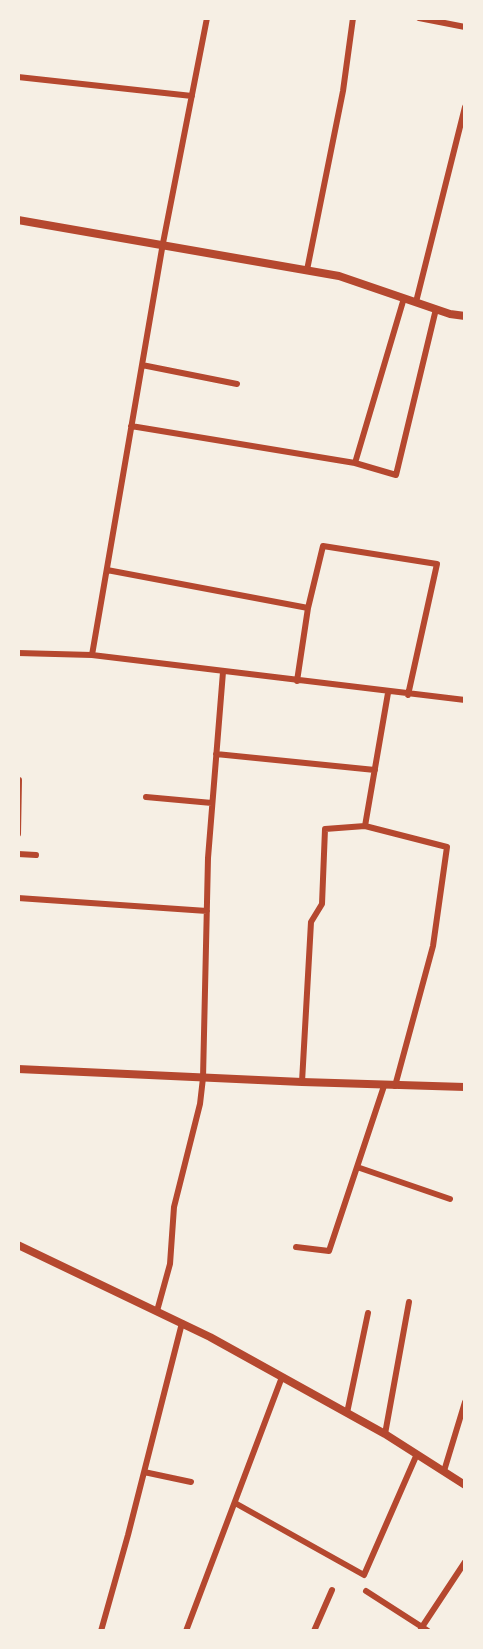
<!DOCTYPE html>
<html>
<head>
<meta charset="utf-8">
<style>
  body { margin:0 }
  #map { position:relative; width:483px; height:1649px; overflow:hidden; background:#f6efe4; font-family:Commissioner,sans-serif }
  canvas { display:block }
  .frame { position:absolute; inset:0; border:20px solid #f6efe4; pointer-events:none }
</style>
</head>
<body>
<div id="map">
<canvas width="483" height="1649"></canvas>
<div class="frame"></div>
</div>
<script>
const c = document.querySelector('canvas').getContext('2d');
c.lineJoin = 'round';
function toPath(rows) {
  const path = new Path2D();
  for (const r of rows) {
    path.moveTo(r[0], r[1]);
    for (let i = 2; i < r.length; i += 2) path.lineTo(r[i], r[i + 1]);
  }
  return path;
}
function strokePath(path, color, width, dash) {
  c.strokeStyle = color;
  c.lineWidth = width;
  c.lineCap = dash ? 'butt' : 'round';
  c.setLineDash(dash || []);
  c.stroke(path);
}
strokePath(toPath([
  [207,18,163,243,92,655,465,700],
  [419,18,465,27],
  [18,77,192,96],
  [307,270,343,91,353,18],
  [404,298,355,463,396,475,436,309],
  [416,302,465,107],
  [142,365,237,384],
  [131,426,355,463],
  [107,570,308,608,297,681],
  [308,608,323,546,437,564,408,695],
  [18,653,92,655],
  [216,754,375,770],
  [146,797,212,803],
  [365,826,447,847,433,946,395,1086],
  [18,834,19,780],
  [18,854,36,855],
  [18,898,207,911],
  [302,1082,311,922,322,904,325,829,365,826,388,693],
  [357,1167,450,1199],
  [296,1247,329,1251,384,1086],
  [157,1311,170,1264,174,1207,200,1104,203,1078,208,858,223,672],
  [347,1413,368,1313],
  [385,1434,409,1302],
  [444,1471,465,1402],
  [144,1472,191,1482],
  [235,1503,364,1575,417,1454],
  [366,1591,422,1627,420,1631],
  [101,1631,128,1535,182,1323],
  [186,1631,282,1377],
  [314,1631,332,1590],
  [428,1631,422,1627,465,1562]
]), '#b5482f', 6);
strokePath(toPath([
  [18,220,339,276,450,314,465,316],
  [18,1069,302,1082,465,1087],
  [18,1245,210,1337,385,1434,465,1485]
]), '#b5482f', 8);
</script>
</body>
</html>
